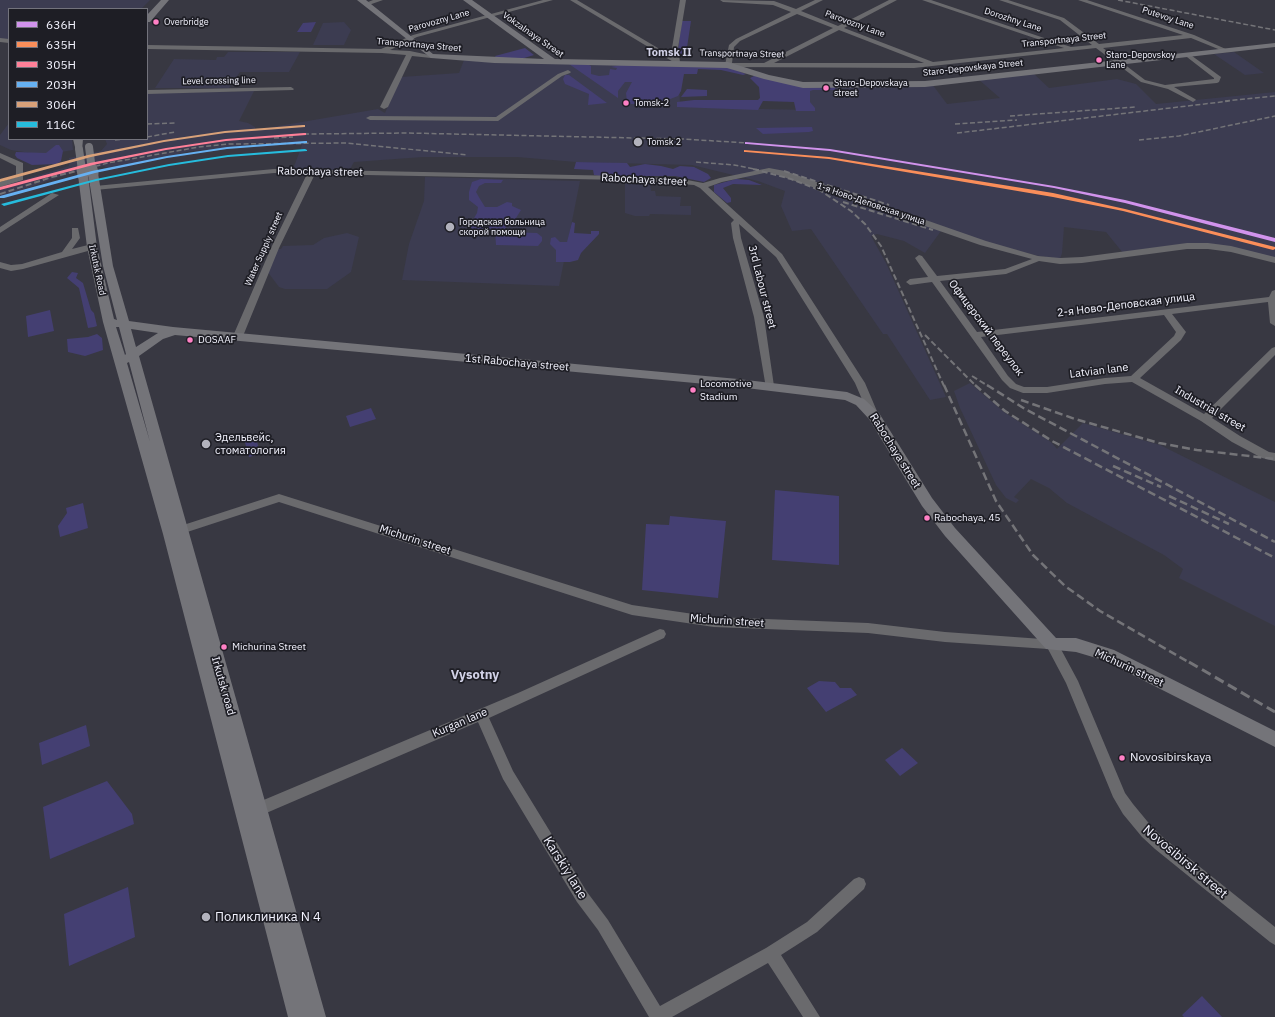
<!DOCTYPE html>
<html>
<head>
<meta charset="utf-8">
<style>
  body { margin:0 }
  #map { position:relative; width:1275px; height:1017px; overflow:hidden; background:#383842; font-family:"IBM Plex Sans",sans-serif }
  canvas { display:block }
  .legend { position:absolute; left:8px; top:8px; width:140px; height:132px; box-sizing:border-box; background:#1e1e25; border:1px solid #73737c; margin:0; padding:5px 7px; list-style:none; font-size:12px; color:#f3f3fe }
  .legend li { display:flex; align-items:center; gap:8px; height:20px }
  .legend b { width:20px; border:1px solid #73737c }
</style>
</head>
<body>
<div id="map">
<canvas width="1275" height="1017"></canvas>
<ul class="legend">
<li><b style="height:5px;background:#d193ec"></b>636Н</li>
<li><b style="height:5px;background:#fa8e5a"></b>635Н</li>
<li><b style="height:5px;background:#ff8098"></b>305Н</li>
<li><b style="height:5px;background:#66b1f2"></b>203Н</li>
<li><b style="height:5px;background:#d9a179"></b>306Н</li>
<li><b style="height:5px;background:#26bcdd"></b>116С</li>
</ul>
</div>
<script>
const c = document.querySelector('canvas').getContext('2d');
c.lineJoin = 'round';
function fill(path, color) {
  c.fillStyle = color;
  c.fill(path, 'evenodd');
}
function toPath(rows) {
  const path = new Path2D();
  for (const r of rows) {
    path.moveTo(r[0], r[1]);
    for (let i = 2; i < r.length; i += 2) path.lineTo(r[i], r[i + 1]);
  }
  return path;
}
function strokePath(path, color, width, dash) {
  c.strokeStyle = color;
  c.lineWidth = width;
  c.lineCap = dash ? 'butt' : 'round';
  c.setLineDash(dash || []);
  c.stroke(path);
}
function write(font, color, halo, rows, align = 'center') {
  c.font = font + ' "IBM Plex Sans",sans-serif';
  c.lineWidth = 3.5;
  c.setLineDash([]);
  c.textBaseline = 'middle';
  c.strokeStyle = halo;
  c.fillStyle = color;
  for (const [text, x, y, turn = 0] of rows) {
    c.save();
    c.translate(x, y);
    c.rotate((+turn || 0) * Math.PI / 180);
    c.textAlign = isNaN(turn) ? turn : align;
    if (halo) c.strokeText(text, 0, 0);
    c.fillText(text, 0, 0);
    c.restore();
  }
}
fill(toPath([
  [0,0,150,0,141,9,9,9,9,40,0,39],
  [344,22,351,30,344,45,313,45,323,23],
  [228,52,300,52,289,72,240,72,229,88,155,88,174,59,216,60,217,57,224,57],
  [1234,52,1264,73,1245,75,1214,54],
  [464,60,503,63,678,65,680,103,762,109,809,110,805,86,932,84,947,104,1000,98,978,79,1033,73,1049,88,1117,79,1136,84,1156,104,1275,92,1275,258,1208,244,1123,253,1106,232,1064,227,1062,253,1060,259,1039,256,941,231,925,253,904,241,877,234,871,236,886,263,946,397,930,400,887,334,883,334,811,229,792,231,781,206,785,191,758,181,692,165,576,162,517,157,423,157,354,162,349,171,293,169,302,145,250,144,248,146,191,151,178,154,178,156,108,168,104,166,72,173,0,197,0,187,69,166,69,158,101,151,107,144,105,139,147,139,147,93,254,91,239,121,248,123,255,127,255,130,378,109,385,113,401,77,459,73],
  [9,123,9,139,72,139,73,150,44,155,11,150,0,145,0,135],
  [425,177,580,181,559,286,402,280,409,244,424,201],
  [625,183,650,183,651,191,655,191,656,196,681,197,680,206,691,206,691,215,650,214,649,216,635,216,625,213],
  [347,233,359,237,351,272,327,289,285,289,279,287,267,271,277,249,281,249,283,246,313,245,324,238],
  [970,383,1004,412,1051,442,1057,449,1083,423,1160,445,1275,502,1275,626,1179,578,1183,569,1164,555,1067,503,1049,488,1031,479,1014,497,1019,500,1016,503,1006,498,996,485,960,408,954,391]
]), '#3c3c51');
fill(toPath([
  [682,21,691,21,686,54,680,54,678,49],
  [316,22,311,32,297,32,303,23],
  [525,48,534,55,521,59,497,59,495,56],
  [569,64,587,64,591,66,591,74,599,76,609,75,610,69,616,70,617,68,611,67,624,64,728,67,746,74,743,75,721,70,698,69,697,74,684,74,681,91,678,96,665,101,641,101,640,104,631,104,627,102,626,93,632,82,625,82,618,91,618,98],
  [565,75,569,75,607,103,588,105,589,94,565,84,563,79],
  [756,75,766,78,836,86,835,90,813,90,810,91,810,102,815,108,815,111,796,111,794,102,763,101,758,110,677,107,677,102,694,100,758,100,760,98,759,87,750,78],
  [687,89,707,90,707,96,681,97],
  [812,127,813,131,809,132,763,134,756,128],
  [56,145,59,145,63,151,61,161,57,164,32,165,17,158,15,155,16,152,46,153],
  [576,162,627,163,630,167,645,164,661,166,673,169,680,166,694,167,708,174,711,178,704,182,675,176,599,176,594,175,593,170,574,169],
  [481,179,503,180,501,183,485,183,479,186,476,192,480,199,485,207,497,207,507,202,512,203,512,206,521,210,516,218,519,222,516,225,508,225,505,229,506,232,537,233,542,237,542,241,538,246,496,245,495,231,472,230,470,225,477,213,478,207,469,200,469,192,472,182],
  [736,179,749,180,762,185,733,184,723,188,731,198,731,202,727,203,714,192,714,185],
  [572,222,575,223,574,233,591,234,591,231,599,231,599,234,581,253,578,260,570,262,556,262,556,250,550,244,551,238,555,237,560,242,567,242],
  [72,272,78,273,76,278,83,283,91,310,94,313,97,326,94,327,88,328,79,288,67,278],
  [50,310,54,331,28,337,26,316],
  [97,334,102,338,103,350,85,356,68,352,67,339,88,337],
  [371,408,376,419,350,427,346,416],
  [255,436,261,454,249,457,244,439],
  [775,490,839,496,839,565,772,560],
  [83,503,88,528,60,537,58,526,67,513,66,508],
  [670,516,726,521,718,598,642,590,646,524,669,525],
  [819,681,835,682,840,688,851,688,857,695,826,712,807,688],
  [86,725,90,746,42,765,39,743],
  [902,748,918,763,900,776,885,760],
  [107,781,132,814,134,824,50,859,43,807],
  [128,887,135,937,69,966,64,914],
  [1202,996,1222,1017,1184,1017,1182,1015]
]), '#443f72');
fill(toPath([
  [373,0,383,0,366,6,363,4,373,0],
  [543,0,553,0,417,37,390,50,410,51,434,56,431,58,412,56,388,107,384,109,380,107,406,55,382,53,147,49,147,45,381,49,413,35,543,0],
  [570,0,577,0,673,57,672,48,680,0,686,0,678,48,680,62,675,63,570,0],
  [720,0,774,1,796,9,815,0,823,0,801,11,838,26,889,0,897,0,844,28,933,62,1064,48,922,0,931,0,1071,47,1092,45,1060,20,999,0,1008,0,1064,18,1099,44,1183,35,1078,0,1087,0,1194,35,1228,50,1223,51,1191,38,1103,48,1145,80,1165,85,1214,79,1214,78,1183,54,1188,53,1221,77,1219,82,1217,83,1174,87,1195,99,1196,100,1193,102,1168,89,1141,82,1096,48,914,68,728,67,725,65,729,45,736,39,791,12,773,5,723,2,720,0],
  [797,14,833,28,764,63,732,63,734,47,740,41,797,14],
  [839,30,924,63,774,63,839,30],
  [0,38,9,39,9,43,0,42,0,38],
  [568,70,571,72,570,73,562,76,498,121,370,120,366,118,370,116,496,117,558,74,568,70],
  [291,87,294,89,293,90,147,94,147,90,291,87],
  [0,153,23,163,23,180,0,187,0,182,16,177,16,166,0,158,0,153],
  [769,168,785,171,986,241,1038,256,1060,258,1082,257,1187,243,1208,243,1231,246,1275,257,1275,263,1231,252,1208,249,1187,249,1082,263,1060,264,1039,261,1006,274,940,281,977,332,1269,297,1272,291,1275,290,1275,326,1270,323,1268,302,1172,314,1186,332,1181,340,1140,378,1204,414,1272,348,1275,347,1275,355,1212,418,1240,436,1269,452,1275,453,1275,461,1262,458,1232,442,1201,421,1132,382,1105,384,1047,393,1023,393,1010,388,1002,380,932,282,910,285,906,282,910,279,928,277,915,258,919,255,922,256,937,276,1005,269,1032,259,980,245,769,172,722,182,708,187,782,254,865,383,879,416,878,418,870,418,855,383,776,257,739,224,741,238,764,317,774,386,769,389,766,388,754,317,733,238,731,223,734,220,700,188,694,185,623,180,315,174,279,248,243,336,238,339,233,336,271,248,307,174,274,173,95,190,91,188,95,186,274,169,623,176,682,179,703,183,720,178,769,168],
  [1164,315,1176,332,1174,336,1131,376,1105,378,1047,387,1024,387,1016,384,1008,376,981,337,1164,315],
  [52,193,59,195,0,233,0,227,52,193],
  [72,228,78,228,80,238,72,249,92,244,95,245,95,249,23,269,11,271,0,268,0,262,11,265,22,264,62,252,72,238,72,228],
  [279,494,632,605,714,617,868,623,945,632,1056,640,1078,681,1125,793,1133,804,1152,827,1165,839,1275,927,1275,945,1270,942,1155,849,1142,837,1123,814,1113,797,1066,683,1048,649,945,642,868,633,714,627,632,615,279,502,175,536,171,535,169,532,171,529,279,494],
  [660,629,664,630,666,634,664,638,489,718,513,771,587,892,608,920,660,1006,766,948,807,922,854,879,859,877,864,879,866,884,864,889,817,932,781,955,820,1017,803,1017,768,963,672,1017,649,1017,598,930,577,902,503,779,478,722,257,817,252,819,247,817,245,812,247,807,518,693,660,629]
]), '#6a6a6d');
fill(toPath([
  [161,0,169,0,150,22,147,22,147,15,161,0],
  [357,0,366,0,433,54,544,59,463,0,472,0,555,59,728,62,769,75,803,82,925,81,1275,43,1275,47,925,87,803,88,764,79,727,68,494,63,431,58,357,0],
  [73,139,83,139,82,151,76,151,73,139],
  [93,170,98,173,113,266,129,321,173,327,738,379,847,392,864,399,879,413,932,498,955,528,1056,638,1076,638,1114,650,1275,731,1275,747,1103,660,1076,652,1046,649,945,536,922,506,869,419,856,405,845,400,738,387,175,335,163,339,139,356,326,1017,288,1017,163,534,103,322,87,247,78,175,83,172,88,175,97,247,114,319,117,320,103,266,88,173,93,170],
  [116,327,119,327,126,354,125,355,116,327],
  [131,329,158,333,136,347,131,329],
  [129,362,150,442,127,363,129,362]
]), '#747479');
strokePath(toPath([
  [1118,0,1275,30],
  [1225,101,1275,96],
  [1010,116,1135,107],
  [147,124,175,123],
  [955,124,1017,120],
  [957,133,1230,101],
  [304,134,407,133,683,139,747,143],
  [147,137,175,132],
  [274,138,293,137],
  [115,140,126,139],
  [1139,140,1179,136,1275,116],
  [696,162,734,165,759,170],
  [81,170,108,163,199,147,229,144,347,143,467,155]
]), '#747478', 1.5, [5, 2.5]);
strokePath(toPath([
  [753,169,791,179,822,191],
  [784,171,889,205],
  [818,189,851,211,865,224,881,246,944,386],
  [0,194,52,177,85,169],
  [843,202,933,230],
  [925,335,976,386],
  [972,376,988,386]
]), '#747478', 2, [6, 3]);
strokePath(toPath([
  [944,385,996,501,1033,555,1065,586,1100,611,1190,663],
  [975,385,1005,411,1052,441,1275,558],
  [987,385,1025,409,1275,542],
  [1021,400,1075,419,1159,443,1197,450,1275,459],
  [1113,466,1161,487],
  [1169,496,1229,524]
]), '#747478', 2.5, [8, 4]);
strokePath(toPath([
  [1189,662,1275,712]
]), '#747478', 3, [10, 5]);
strokePath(toPath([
  [89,147,92,170],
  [79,149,82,170]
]), '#747479', 8);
strokePath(toPath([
  [82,169,83,175],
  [92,169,93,173]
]), '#747479', 11);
fill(toPath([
  [745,142,830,149,1054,186,1125,200,1275,238,1275,242,1125,203,1054,188,830,151,747,144,745,144,745,142]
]), '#d193ec');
fill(toPath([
  [744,150,829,157,1053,193,1125,209,1275,247,1275,249,1273,250,1123,211,1053,197,829,159,746,152,744,152,744,150]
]), '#fa8e5a');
fill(toPath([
  [304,133,306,133,306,135,226,141,166,150,93,165,0,190,0,187,90,163,166,148,226,139,304,133]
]), '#ff8098');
fill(toPath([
  [305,141,307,141,307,143,227,149,167,158,95,173,4,198,0,198,0,196,92,171,167,156,227,147,305,141]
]), '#66b1f2');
fill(toPath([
  [303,125,305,125,305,127,225,133,164,142,91,157,0,182,0,179,88,155,164,140,225,131,303,125]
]), '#d9a179');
fill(toPath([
  [305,149,307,150,307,151,228,157,169,166,96,181,4,206,1,204,96,179,169,164,228,155,305,149]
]), '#26bcdd');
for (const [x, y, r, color] of [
  [156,22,3.5,"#ff80c5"],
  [1099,60,3.5,"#ff80c5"],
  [826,88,3.5,"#ff80c5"],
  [626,103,3.5,"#ff80c5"],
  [638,142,5,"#b2b2bc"],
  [450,227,5,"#b2b2bc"],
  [190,340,3.5,"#ff80c5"],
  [693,390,3.5,"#ff80c5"],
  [206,444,5,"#b2b2bc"],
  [927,518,3.5,"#ff80c5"],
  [224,647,3.5,"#ff80c5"],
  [1122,758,3.5,"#ff80c5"],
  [206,917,5,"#b2b2bc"]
]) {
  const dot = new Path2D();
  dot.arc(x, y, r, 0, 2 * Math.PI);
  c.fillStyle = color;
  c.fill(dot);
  strokePath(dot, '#1e1e25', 1.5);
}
write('9px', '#f3f3fe', '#1e1e25', [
  ["Putevoy Lane",1168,18,18],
  ["Dorozhny Lane",1013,20,18],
  ["Parovozny Lane",439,21,-16],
  ["Parovozny Lane",855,24,20],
  ["Vokzalnaya Street",533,35,35],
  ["Transportnaya Street",1064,40,-6],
  ["Transportnaya Street",419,45,5],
  ["Transportnaya Street",742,54,1],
  ["Staro-Depovskaya Street",973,68,-6],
  ["Level crossing line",219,81,-1],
  ["1-я Ново-Деповская улица",871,204,19],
  ["Water Supply street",264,249,-66],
  ["Irkutsk Road",97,270,78]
]);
write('9px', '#f3f3fe', '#1e1e25', [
  ["Overbridge",164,22],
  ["Staro-Depovskoy",1106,55],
  ["Lane",1106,65],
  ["Staro-Depovskaya",834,83],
  ["street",834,93],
  ["Tomsk-2",634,103]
], 'left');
write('9px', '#f3f3fe', '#1e1e25', [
  ["Tomsk 2",647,142],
  ["Городская больница",459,222],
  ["скорой помощи",459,232]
], 'left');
write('10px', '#f3f3fe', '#1e1e25', [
  ["DOSAAF",198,340],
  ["Locomotive",700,384],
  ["Stadium",700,397],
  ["Rabochaya, 45",934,518],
  ["Michurina Street",232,647]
], 'left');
write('bold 11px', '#d1d1e6', '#1e1e25', [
  ["Tomsk II",669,53]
]);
write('11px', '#f3f3fe', '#1e1e25', [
  ["Rabochaya street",320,172,1],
  ["Rabochaya street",644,180,3],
  ["3rd Labour street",762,287,76],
  ["2-я Ново-Деповская улица",1126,305,-7],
  ["Офицерский переулок",986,328,53],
  ["1st Rabochaya street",517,363,5],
  ["Latvian lane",1099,371,-7],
  ["Industrial street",1210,409,30],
  ["Rabochaya street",895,451,58],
  ["Michurin street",415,540,18],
  ["Michurin street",727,621,4],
  ["Michurin street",1129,668,25],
  ["Irkutsk road",223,686,74],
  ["Kurgan lane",460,723,-23]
]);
write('11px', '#f3f3fe', '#1e1e25', [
  ["Эдельвейс,",215,438],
  ["стоматология",215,451]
], 'left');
write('12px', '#f3f3fe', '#1e1e25', [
  ["Novosibirskaya",1130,758]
], 'left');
write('bold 13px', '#d1d1e6', '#1e1e25', [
  ["Vysotny",475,675]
]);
write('13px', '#f3f3fe', '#1e1e25', [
  ["Novosibirsk street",1185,862,40],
  ["Karskiy lane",565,868,58]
]);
write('13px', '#f3f3fe', '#1e1e25', [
  ["Поликлиника N 4",215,917]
], 'left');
</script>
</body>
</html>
